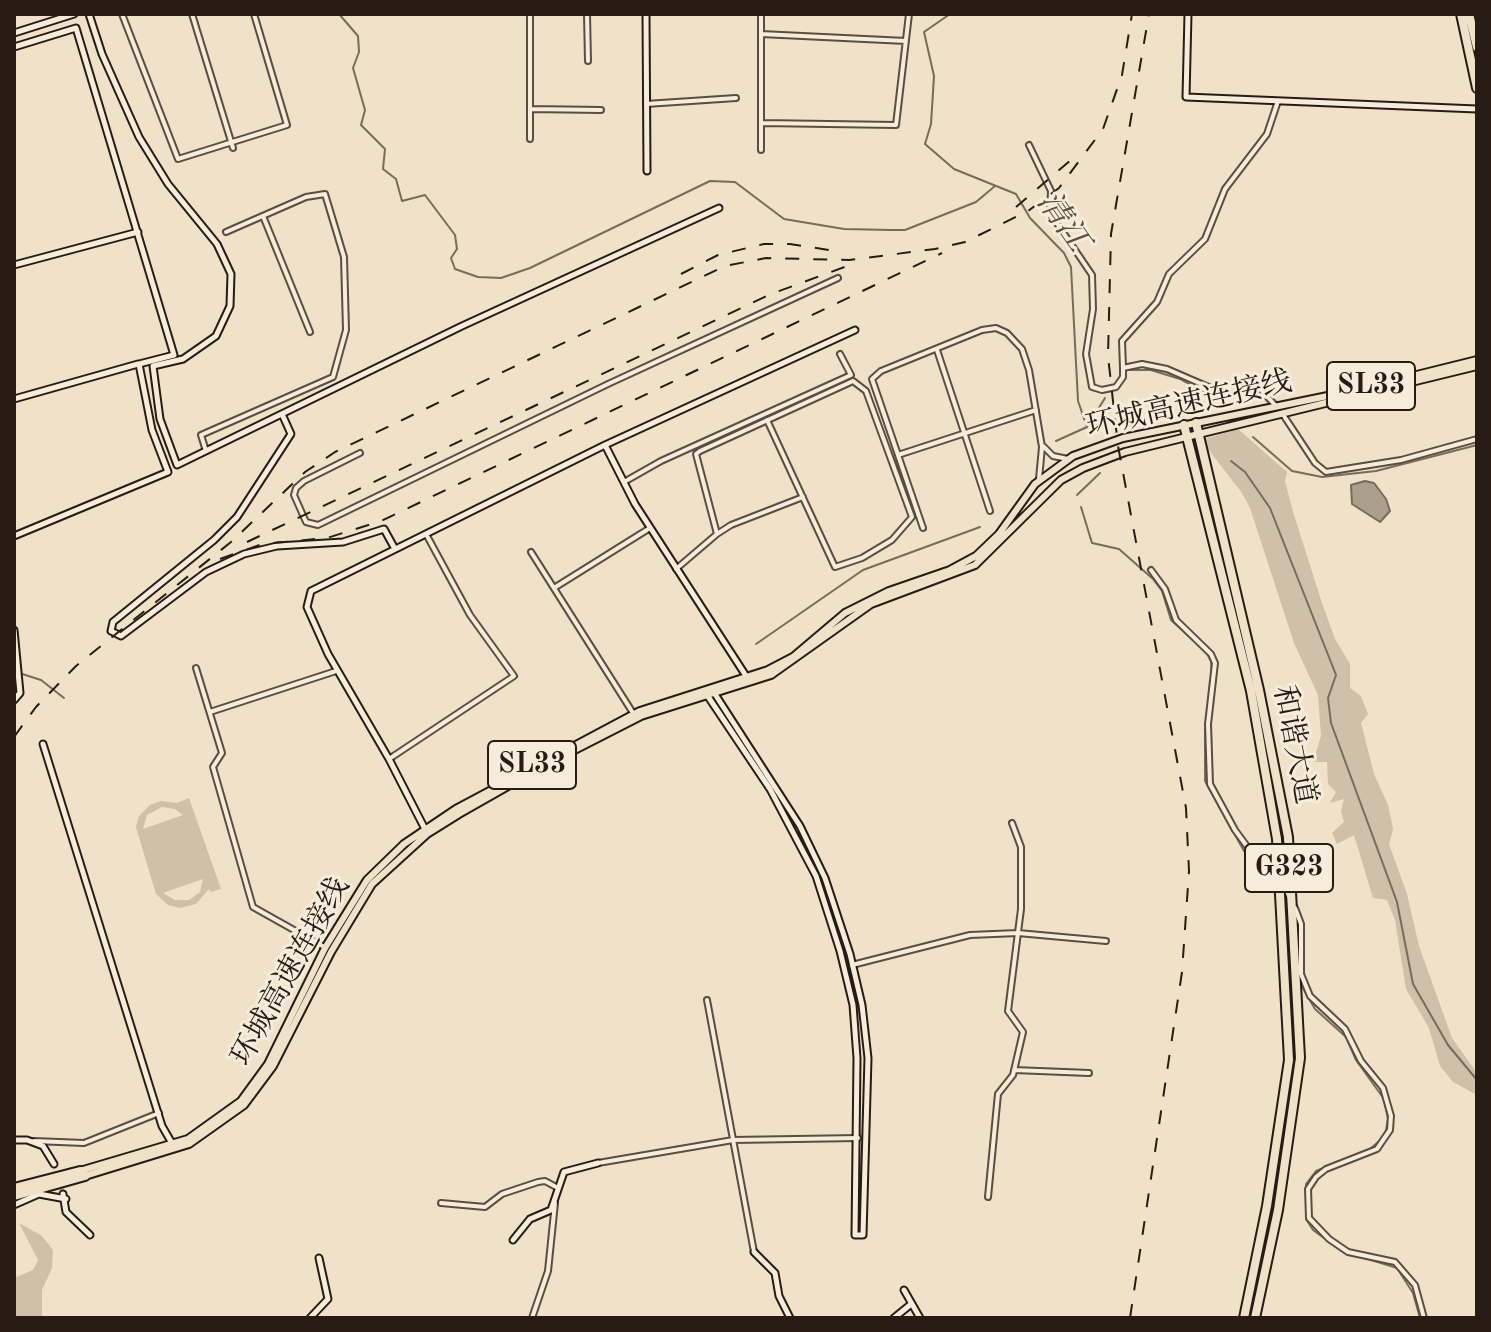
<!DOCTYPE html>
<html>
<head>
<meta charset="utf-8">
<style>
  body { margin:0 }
  #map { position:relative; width:1491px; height:1332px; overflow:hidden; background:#f0e2c8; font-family:"Old Standard TT",serif }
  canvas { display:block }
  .frame { position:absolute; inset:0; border:16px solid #271c14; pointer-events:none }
</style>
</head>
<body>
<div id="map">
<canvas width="1491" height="1332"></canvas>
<div class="frame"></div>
</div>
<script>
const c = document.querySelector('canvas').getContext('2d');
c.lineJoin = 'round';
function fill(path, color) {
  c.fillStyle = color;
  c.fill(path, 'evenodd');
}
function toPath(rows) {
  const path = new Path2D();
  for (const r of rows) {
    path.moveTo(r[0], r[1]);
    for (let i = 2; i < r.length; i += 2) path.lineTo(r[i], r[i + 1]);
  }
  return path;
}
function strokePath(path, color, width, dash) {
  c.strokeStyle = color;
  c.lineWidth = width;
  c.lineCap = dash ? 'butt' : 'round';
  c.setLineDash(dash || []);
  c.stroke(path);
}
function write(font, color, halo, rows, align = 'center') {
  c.font = font + ' "Old Standard TT","Noto Serif SC",serif';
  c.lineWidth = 6;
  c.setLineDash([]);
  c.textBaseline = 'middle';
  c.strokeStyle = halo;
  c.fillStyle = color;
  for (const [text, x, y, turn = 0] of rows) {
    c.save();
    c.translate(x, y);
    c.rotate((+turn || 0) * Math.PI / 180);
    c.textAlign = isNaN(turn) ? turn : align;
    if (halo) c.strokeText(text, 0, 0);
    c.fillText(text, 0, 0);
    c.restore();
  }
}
fill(toPath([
  [1238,429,1287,472,1285,481,1294,515,1322,603,1335,639,1350,664,1350,688,1361,696,1368,714,1361,723,1374,774,1388,805,1393,829,1389,844,1407,894,1419,946,1452,1038,1477,1073,1477,1095,1453,1082,1440,1066,1429,1028,1406,989,1395,920,1387,900,1373,898,1354,835,1337,844,1332,833,1344,822,1341,811,1344,799,1330,803,1336,792,1328,784,1327,762,1313,762,1321,736,1318,695,1294,643,1250,508,1242,493,1201,440],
  [189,798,221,889,211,892,209,889,196,904,180,908,168,905,156,894,136,827,139,816,150,805,161,801,177,803],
  [162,807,175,809,183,815,143,829,147,815],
  [203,879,200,892,189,900,175,900,163,893],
  [19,1223,42,1236,53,1250,52,1268,42,1290,42,1318,14,1318,14,1278,33,1270,38,1260]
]), '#cec0a9');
const water = toPath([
  [1365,481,1374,483,1386,499,1390,511,1380,522,1352,504,1351,485,1365,481]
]);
fill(water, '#ac9f8b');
strokePath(water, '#776b5b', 2);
strokePath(toPath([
  [339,14,358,36,359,52,353,68,365,110,361,125,385,149,383,169,396,179,402,201,425,195,455,235,457,249,451,258,455,269,478,277,501,278,530,268,710,181,735,182,784,219,844,229,891,230,905,230,976,202,995,186],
  [950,14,924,32,934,76,931,124,925,144,954,169,1016,194,1030,218,1064,253,1071,267,1078,401,1087,427],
  [1128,370,1151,370,1180,379,1214,398],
  [1253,437,1292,471,1322,477,1376,471,1477,445],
  [1056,441,1087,427,1105,398],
  [1231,461,1245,472,1270,508,1336,675,1328,698,1331,723,1397,902,1413,984,1448,1045,1477,1080],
  [1077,495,1100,473],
  [1081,507,1092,543,1119,549,1153,579,1162,591,1171,620,1206,652,1211,661,1212,674],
  [756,644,863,570,980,527],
  [19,673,41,680,64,698],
  [1210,692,1205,732,1205,781,1244,851,1275,877],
  [1284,895,1288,908],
  [1300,983,1315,1009,1346,1037,1356,1060,1384,1099,1388,1119,1385,1136,1370,1149,1316,1171,1306,1184,1306,1219,1313,1230,1342,1251,1397,1268,1413,1293,1420,1318]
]), '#776b5b', 2);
strokePath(toPath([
  [54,1164,63,1194]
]), '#c8baa4', 5, [5, 2.5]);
const street = toPath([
  [122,14,178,159,287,125,254,14],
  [192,14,233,148],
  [530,14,530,139],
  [587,14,588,61],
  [761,14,761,150],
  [761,34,906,41],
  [646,104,736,98],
  [531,109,601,110],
  [761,123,896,125,909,14],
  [1029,145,1051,191,1050,213,1092,275,1093,309,1086,354,1092,387,1102,390,1116,387,1123,377,1123,368,1142,364,1167,369,1227,395,1260,389,1276,406],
  [263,216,310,332],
  [937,350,990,511],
  [1123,368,1122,341,1157,302,1169,274,1205,239,1225,189,1267,134,1278,101],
  [1282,413,1315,463,1326,472,1401,460,1477,439],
  [1043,446,1053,456,1068,459],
  [206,451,201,435,333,377,346,330,344,257,325,194,306,197,226,232],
  [360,453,304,481,296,488,294,495,306,522,318,525,608,384,838,278],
  [898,455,1036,410],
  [624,482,661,461,851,375,840,354],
  [923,528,872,379,881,371,982,330,996,328,1007,333,1022,349,1029,370,1042,447,1039,479],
  [717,534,731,525,803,497],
  [531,552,633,713],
  [676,569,717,534,696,454,700,451,853,381,866,391,912,517,892,540,862,558,835,567,767,420],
  [1151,570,1165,589,1176,620,1211,654,1215,663,1208,724,1210,784,1235,830,1249,849,1282,878,1289,896],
  [554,588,650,528],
  [196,668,222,753,213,767,253,907,326,948],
  [210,712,336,671],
  [389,759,514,676,470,615,426,534],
  [1295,908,1301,924,1301,974,1310,996,1345,1029,1361,1061,1383,1088,1391,1116,1390,1130,1377,1149,1326,1169,1316,1177,1308,1189,1309,1218,1329,1239,1348,1252,1395,1262,1415,1285,1424,1318],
  [852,965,970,935,1018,933,1106,941],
  [707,1000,754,1252],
  [1014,1070,1089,1073],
  [34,1141,84,1143,159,1113],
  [598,1163,733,1140,858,1138],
  [988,1197,998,1094,1013,1075,1023,1032,1008,1011,1021,909,1021,847,1012,823],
  [441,1203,485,1207,502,1194,538,1182,545,1181,558,1188],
  [532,1318,548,1271,555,1203]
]);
const secondary = toPath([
  [89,14,102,54,139,137,168,184,217,244,231,274,230,306,216,336,183,359,153,366,160,419,177,465,462,326,719,208],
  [646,14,647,171],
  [1188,14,1186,97,1477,109],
  [14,33,74,14],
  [14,47,76,28,174,355,139,364,152,430,168,472,14,536],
  [14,265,138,232],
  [14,399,138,364],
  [282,414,291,434,237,517,214,540,113,622,111,631,121,636,206,572,244,554,277,546,343,542,384,529,395,549],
  [605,445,635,504,748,679],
  [14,630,20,693,14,700],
  [707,695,770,789,816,876,840,951,853,1005,857,1058,855,1235,863,1235,868,1058,862,1005,850,954,825,878,800,826,713,691],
  [43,744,162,1126,173,1145],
  [426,831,389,759,328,654,307,607,311,591,605,445,855,330],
  [14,1140,27,1140,43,1146,54,1164],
  [63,1194,66,1212,90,1235],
  [14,1205,39,1194,66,1199],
  [513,1240,530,1219,551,1210,564,1172,598,1163],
  [754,1252,775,1273,779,1296,790,1318],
  [904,1290,920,1318],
  [310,1318,328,1299,319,1258],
  [894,1318,910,1305]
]);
const primary = toPath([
  [80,1171,188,1139,241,1101,268,1064,325,948,367,880,404,844,456,809,640,711,768,670,793,657,845,613,889,591,950,570,976,556,999,534,1035,484,1073,456,1123,438,1352,391,1477,360],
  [85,1176,189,1144,244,1105,273,1066,331,952,372,884,427,834,459,814,547,764,641,716,771,675,871,604,975,565,1061,480,1083,468,1125,452,1477,366]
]);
const highway = toPath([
  [1461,14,1477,88],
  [1469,14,1477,47],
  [1196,423,1259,690,1288,837,1300,1058,1278,1210,1255,1318],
  [1184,425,1251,691,1277,839,1289,1060,1267,1206,1244,1318],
  [14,1188,80,1171],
  [14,1196,85,1176]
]);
strokePath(street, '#594e41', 8);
strokePath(secondary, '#271c14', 9);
strokePath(primary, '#271c14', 10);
strokePath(highway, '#271c14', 12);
strokePath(street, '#f5ecdb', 4);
strokePath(secondary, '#f5ecdb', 5);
strokePath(primary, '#f0e2c8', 6);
strokePath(highway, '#f0e2c8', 8);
strokePath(toPath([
  [1016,207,1072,159],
  [681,274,718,255,764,244,790,244,835,251],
  [247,542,771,294,850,265],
  [220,559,262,544,327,538,381,521,942,253],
  [14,737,36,707,76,666,231,542,305,472,335,452,725,266,766,258,849,260,935,249,965,242,1028,211,1059,188,1103,129,1122,75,1132,14],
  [1130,1318,1182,972,1189,871,1186,808,1118,446,1108,356,1111,234,1149,14]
]), '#271c14', 2, [14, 14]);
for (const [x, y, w] of [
  [1371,386,88],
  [532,765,88],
  [1289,868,88]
]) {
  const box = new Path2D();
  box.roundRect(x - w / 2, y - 24, w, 48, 6);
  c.fillStyle = '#f5ecdb';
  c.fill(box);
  strokePath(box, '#271c14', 2);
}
write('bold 28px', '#271c14', null, [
  ["SL33",1371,386],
  ["SL33",532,765],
  ["G323",1289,868]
]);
write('30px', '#271c14', '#f5ecdb', [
  ["环城高速连接线",1189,405,-13],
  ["和谐大道",1294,745,79],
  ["环城高速连接线",291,972,-61]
]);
write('italic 32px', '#5c5044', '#f5ecdb', [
  ["清江",1062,222,55]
]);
</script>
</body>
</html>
